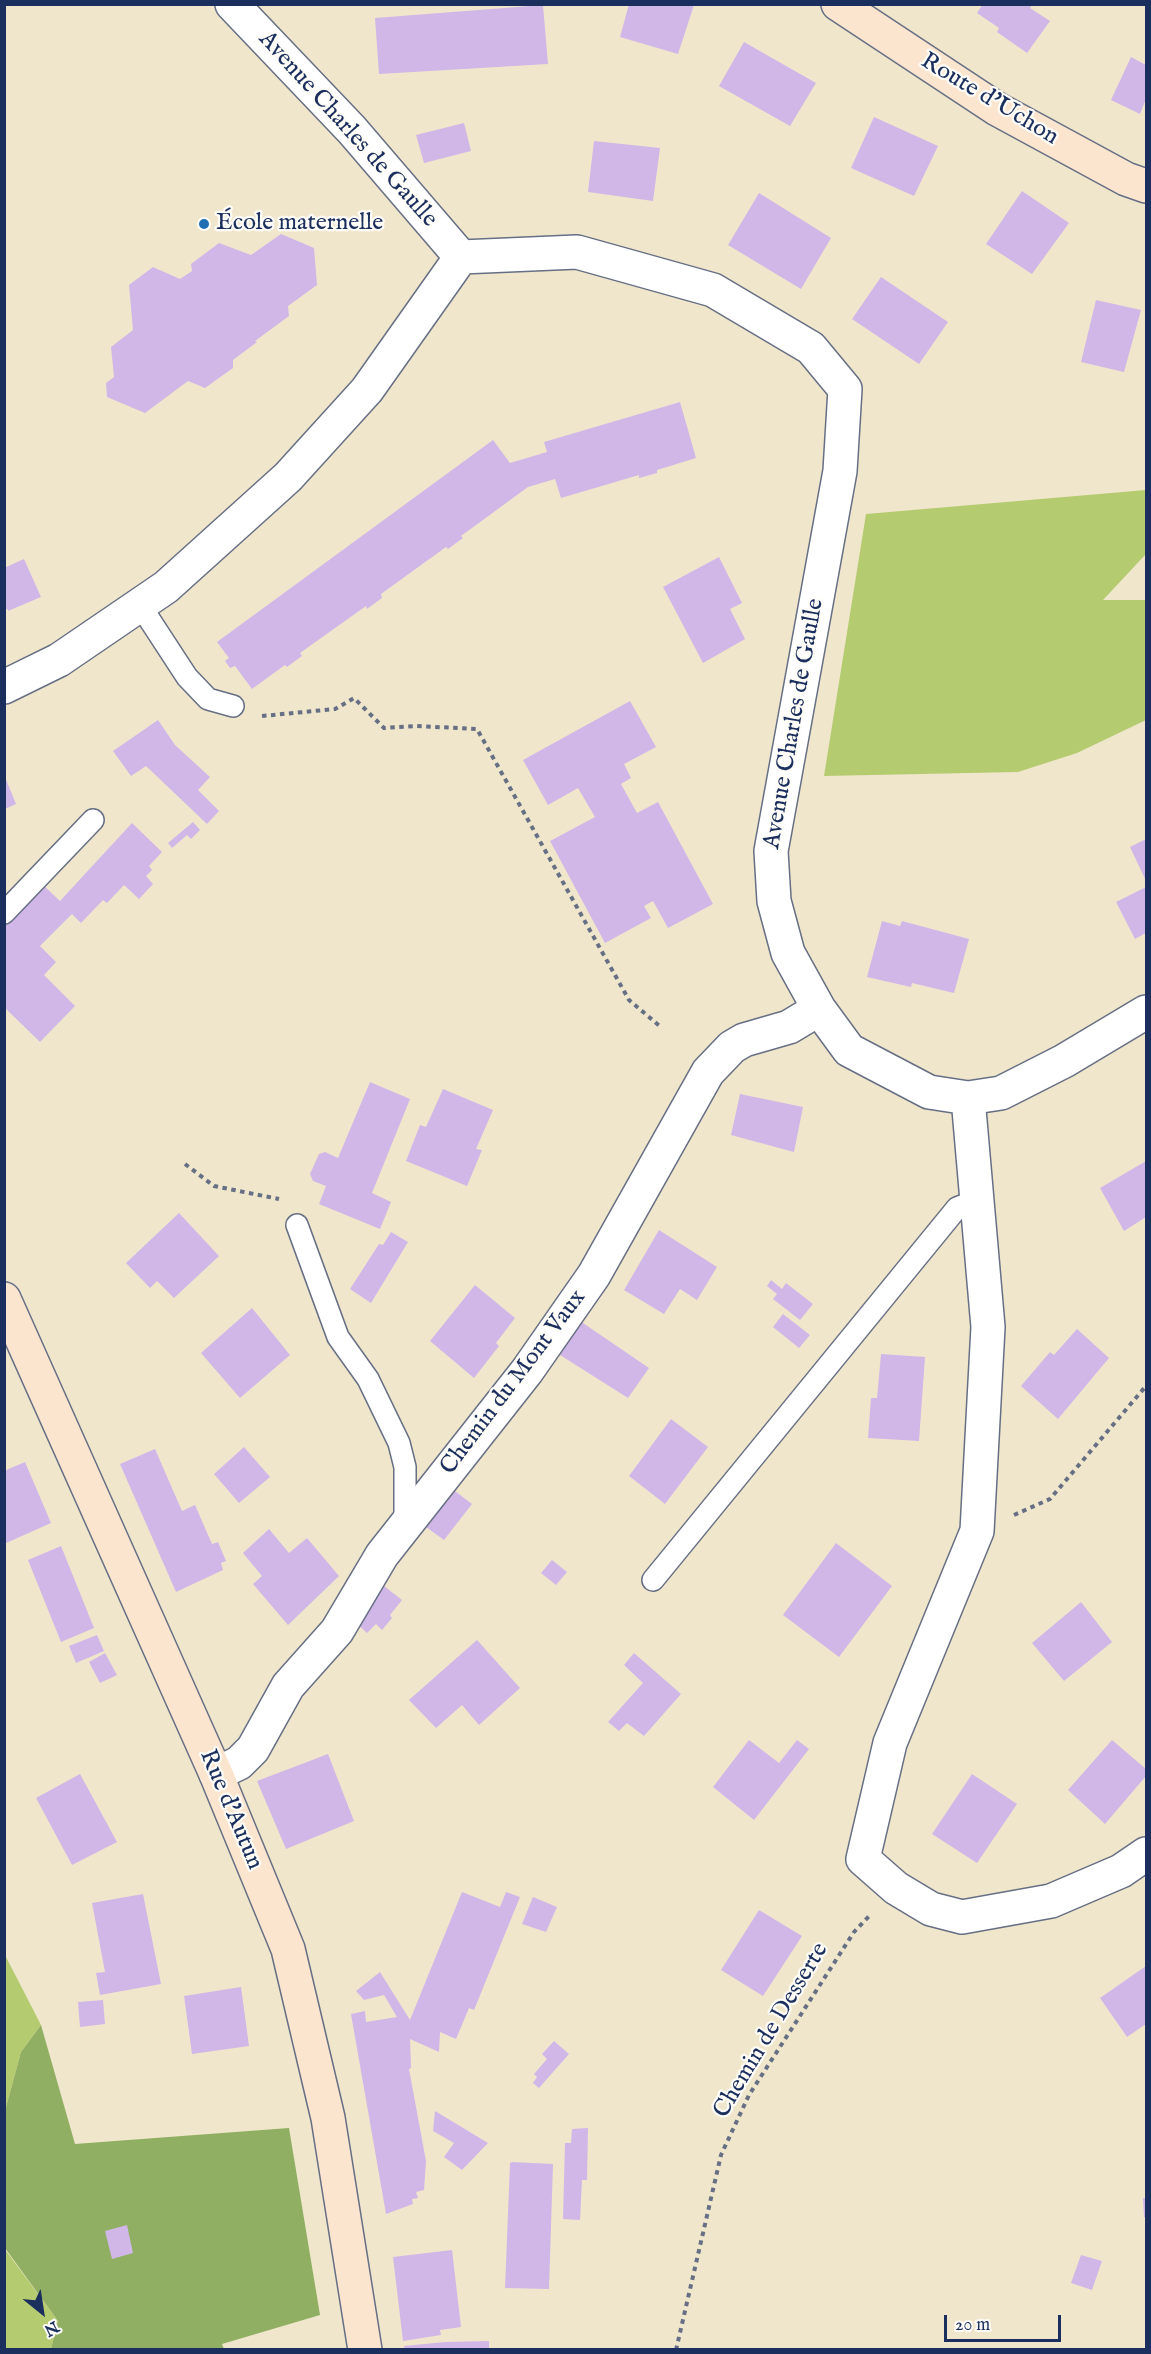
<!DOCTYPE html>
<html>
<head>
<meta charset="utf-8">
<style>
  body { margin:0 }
  #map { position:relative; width:1151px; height:2354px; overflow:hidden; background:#f0e6cc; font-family:"IM FELL English",serif }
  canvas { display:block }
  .frame { position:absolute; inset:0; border:6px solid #1b2f5e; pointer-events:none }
  .north { position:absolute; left:12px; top:2282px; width:60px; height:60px; -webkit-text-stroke:4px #fdfcf7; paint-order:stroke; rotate:150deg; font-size:16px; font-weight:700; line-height:24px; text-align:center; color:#1b2f5e }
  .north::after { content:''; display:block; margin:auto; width:21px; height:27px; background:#1b2f5e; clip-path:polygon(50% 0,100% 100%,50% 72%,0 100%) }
  .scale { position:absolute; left:944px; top:2315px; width:117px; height:27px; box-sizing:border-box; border:3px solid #1b2f5e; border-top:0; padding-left:8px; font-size:18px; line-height:21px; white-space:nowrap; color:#1b2f5e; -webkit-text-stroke:4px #fdfcf7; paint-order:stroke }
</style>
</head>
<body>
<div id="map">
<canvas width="1151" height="2354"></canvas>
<div class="frame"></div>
<div class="north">N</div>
<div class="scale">20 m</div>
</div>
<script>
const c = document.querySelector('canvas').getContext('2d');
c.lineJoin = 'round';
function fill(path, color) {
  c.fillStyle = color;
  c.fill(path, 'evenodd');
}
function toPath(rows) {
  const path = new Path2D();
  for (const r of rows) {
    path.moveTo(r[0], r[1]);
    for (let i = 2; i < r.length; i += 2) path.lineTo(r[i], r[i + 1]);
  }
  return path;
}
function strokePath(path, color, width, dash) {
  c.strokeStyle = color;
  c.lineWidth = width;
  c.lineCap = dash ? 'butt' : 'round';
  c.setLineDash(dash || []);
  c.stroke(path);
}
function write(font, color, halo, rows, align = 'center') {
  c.font = font + ' "IM FELL English",serif';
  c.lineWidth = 4.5;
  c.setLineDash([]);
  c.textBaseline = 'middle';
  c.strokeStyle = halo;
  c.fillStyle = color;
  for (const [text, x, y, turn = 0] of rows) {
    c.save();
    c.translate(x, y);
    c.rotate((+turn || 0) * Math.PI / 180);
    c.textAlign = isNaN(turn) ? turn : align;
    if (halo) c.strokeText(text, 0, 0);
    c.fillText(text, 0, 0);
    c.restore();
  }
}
fill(toPath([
  [1146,490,1146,554,1103,600,1146,600,1146,720,1077,753,1018,772,824,776,866,514],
  [5,1955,41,2025,21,2052,5,2111],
  [4,2248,58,2321,51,2349,5,2349]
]), '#b5cb70');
fill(toPath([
  [41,2025,75,2144,289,2128,320,2315,222,2344,224,2349,51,2349,58,2321,5,2248,5,2111,21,2052]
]), '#90af62');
fill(toPath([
  [629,4,694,5,678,54,620,37],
  [983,4,1033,4,1030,8,1050,21,1027,53,997,32,999,28,977,13],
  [543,5,548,64,379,74,375,18],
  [744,42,816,83,790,126,719,86],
  [1131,57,1146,65,1146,99,1140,114,1111,100],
  [874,117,938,146,914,196,851,168],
  [464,123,471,151,424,163,416,135],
  [594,141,660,148,653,201,588,192],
  [1022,191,1069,223,1032,274,986,244],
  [759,193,831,238,801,289,728,245],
  [281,234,314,248,317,285,288,306,289,316,255,341,257,342,233,360,233,368,205,388,188,381,145,413,107,397,106,383,114,377,111,347,133,330,129,285,153,267,180,279,192,271,191,264,219,243,251,255],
  [881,277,948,322,919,364,852,319],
  [1096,300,1141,310,1124,372,1081,362],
  [680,402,696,458,657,470,657,473,639,478,639,475,561,498,555,479,528,487,461,536,463,538,448,549,446,547,381,594,382,598,367,609,366,606,300,653,302,656,287,667,285,665,252,689,235,666,230,668,225,661,229,658,217,642,493,440,510,463,547,452,544,442],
  [719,557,742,603,730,609,745,639,703,663,663,587],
  [24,559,41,597,8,611,8,609,4,610,4,568],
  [630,701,656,747,624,764,631,778,621,784,637,813,658,802,713,904,668,928,653,901,644,906,651,918,605,943,550,841,595,817,578,788,548,805,523,760],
  [158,720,175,745,210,777,198,790,219,811,207,824,146,766,131,776,113,751],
  [5,777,16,804,5,809],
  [193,822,200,830,191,839,187,835,172,848,168,843],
  [132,823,162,852,149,866,152,870,146,876,153,884,139,899,124,885,107,903,103,900,81,923,72,914,40,946,56,962,44,975,75,1006,40,1042,4,1007,4,922,41,883,60,901],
  [1146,839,1146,881,1130,847],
  [1146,887,1146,933,1135,939,1116,902],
  [882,921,900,926,902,921,969,939,954,993,912,983,911,987,867,977],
  [370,1082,410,1099,372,1193,391,1202,380,1229,319,1204,326,1186,313,1181,310,1174,319,1154,325,1152,338,1158],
  [443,1089,493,1110,476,1149,482,1150,467,1186,406,1161,420,1125,426,1127],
  [740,1094,803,1107,794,1152,731,1135],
  [1146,1161,1146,1217,1124,1231,1100,1188],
  [179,1213,219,1256,174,1298,157,1281,150,1288,126,1263],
  [659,1230,717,1267,697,1300,680,1289,664,1314,624,1290],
  [391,1232,408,1242,371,1303,350,1289,379,1244,383,1245],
  [771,1280,782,1289,786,1283,813,1304,800,1320,773,1299,777,1294,767,1286],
  [475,1285,515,1318,496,1343,499,1346,474,1378,430,1341],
  [252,1308,290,1355,240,1398,201,1353],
  [783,1314,810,1335,799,1348,773,1327],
  [580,1321,649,1368,628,1398,560,1355],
  [1077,1329,1109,1358,1058,1419,1021,1386,1050,1352,1054,1355],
  [881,1354,925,1357,919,1441,868,1438,871,1398,877,1398],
  [671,1419,708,1447,665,1504,629,1476],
  [244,1447,270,1477,239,1503,214,1474],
  [155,1449,182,1511,195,1505,212,1544,218,1542,226,1561,221,1563,223,1570,176,1592,120,1464],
  [25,1462,51,1523,4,1544,4,1471],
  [447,1485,472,1504,444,1540,419,1522],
  [269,1529,289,1553,307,1538,339,1576,288,1625,253,1584,262,1576,243,1553],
  [836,1543,892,1586,839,1657,783,1615],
  [61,1546,94,1628,61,1642,28,1560],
  [552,1560,567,1572,556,1585,541,1573],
  [375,1579,402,1600,390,1615,392,1618,382,1630,376,1624,367,1633,353,1620],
  [1081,1602,1112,1642,1064,1681,1032,1643],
  [97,1635,104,1651,76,1663,69,1646],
  [477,1640,520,1688,479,1725,462,1705,436,1728,409,1700],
  [105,1653,117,1675,100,1683,89,1662],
  [634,1653,681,1694,644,1736,627,1723,619,1731,608,1722,643,1683,624,1665],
  [749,1740,779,1763,797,1740,809,1749,754,1820,713,1787],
  [1112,1740,1146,1769,1146,1776,1105,1824,1068,1790],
  [328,1754,354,1821,286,1849,257,1781],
  [80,1774,117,1842,72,1865,36,1798],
  [972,1774,1017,1804,977,1863,932,1834],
  [462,1892,500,1907,506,1892,520,1897,474,2010,469,2008,456,2039,440,2032,439,2052,410,2039,411,2068,409,2069,426,2161,424,2190,416,2192,418,2198,412,2199,413,2204,386,2214,351,2014,365,2011,366,2022,397,2017,384,1995,364,2000,356,1991,380,1972,410,2020],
  [143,1894,161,1984,100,1995,96,1973,105,1972,92,1903],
  [533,1897,557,1907,546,1932,522,1924],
  [759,1910,802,1936,763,1996,721,1970],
  [1146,1966,1146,2024,1127,2037,1100,1998],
  [241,1987,249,2046,192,2054,184,1996],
  [103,2000,105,2024,80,2027,78,2002],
  [554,2041,569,2054,539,2088,533,2083,537,2077,534,2074,547,2059,542,2054],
  [435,2111,488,2143,462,2170,444,2157,454,2143,433,2131],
  [588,2128,587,2180,582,2180,580,2220,563,2219,565,2143,571,2143,572,2129],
  [512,2162,553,2164,549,2289,505,2288,510,2163],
  [1143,2198,1146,2198,1146,2217,1144,2217],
  [127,2225,133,2253,112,2259,105,2231],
  [452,2250,461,2327,440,2330,441,2335,403,2341,393,2257],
  [1081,2255,1102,2261,1092,2290,1071,2283],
  [489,2341,489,2350,405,2350,404,2346,445,2342]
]), '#d1b7e8');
const lane = toPath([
  [140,605,187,677,208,699,233,706],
  [4,913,93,820],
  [297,1225,338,1337,368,1379,399,1443,405,1467,405,1526],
  [653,1580,957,1208,977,1200]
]);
const street = toPath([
  [232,4,352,130,461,257,577,252,713,290,811,348,845,389,840,471,771,851,774,901,788,953,819,1009,849,1050,929,1092,968,1098,1001,1093,1064,1061,1146,1012],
  [4,687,59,660,166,587,288,477,367,390,461,257],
  [968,1098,988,1327,977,1531,890,1743,863,1859,896,1888,931,1909,962,1917,1051,1901,1121,1871,1146,1854],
  [216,1774,239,1763,253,1749,288,1686,337,1631,382,1555,527,1371,594,1275,708,1072,732,1047,744,1040,789,1027,819,1009]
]);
const secondary = toPath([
  [838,4,997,109,1126,179,1146,186],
  [4,1299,216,1774,288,1949,328,2118,365,2350]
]);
strokePath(lane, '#666f84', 24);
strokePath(street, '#666f84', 36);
strokePath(secondary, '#666f84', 36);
strokePath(toPath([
  [262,716,335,709,354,698,384,728,417,726,477,729,629,1000,662,1028],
  [185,1164,214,1186,279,1199],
  [1014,1515,1050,1499,1146,1386],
  [676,2350,721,2155,749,2095,854,1932,870,1915]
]), '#666f84', 4, [4.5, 4.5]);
strokePath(lane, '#fff', 21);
strokePath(street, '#fff', 33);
strokePath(secondary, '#fbe5cf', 33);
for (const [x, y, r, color] of [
  [204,224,6,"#1f6fb2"]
]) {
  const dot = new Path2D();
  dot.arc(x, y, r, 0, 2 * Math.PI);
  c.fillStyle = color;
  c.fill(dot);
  strokePath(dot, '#fdfcf7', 2);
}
write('24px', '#1b2f5e', '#fdfcf7', [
  ["Route d'Uchon",989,100,31],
  ["Avenue Charles de Gaulle",347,130,48],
  ["Avenue Charles de Gaulle",795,724,-80],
  ["Chemin du Mont Vaux",514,1383,-53],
  ["Rue d'Autun",230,1810,67],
  ["Chemin de Desserte",772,2031,-59]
]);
write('24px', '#1b2f5e', '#fdfcf7', [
  ["École maternelle",216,224]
], 'left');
</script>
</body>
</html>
